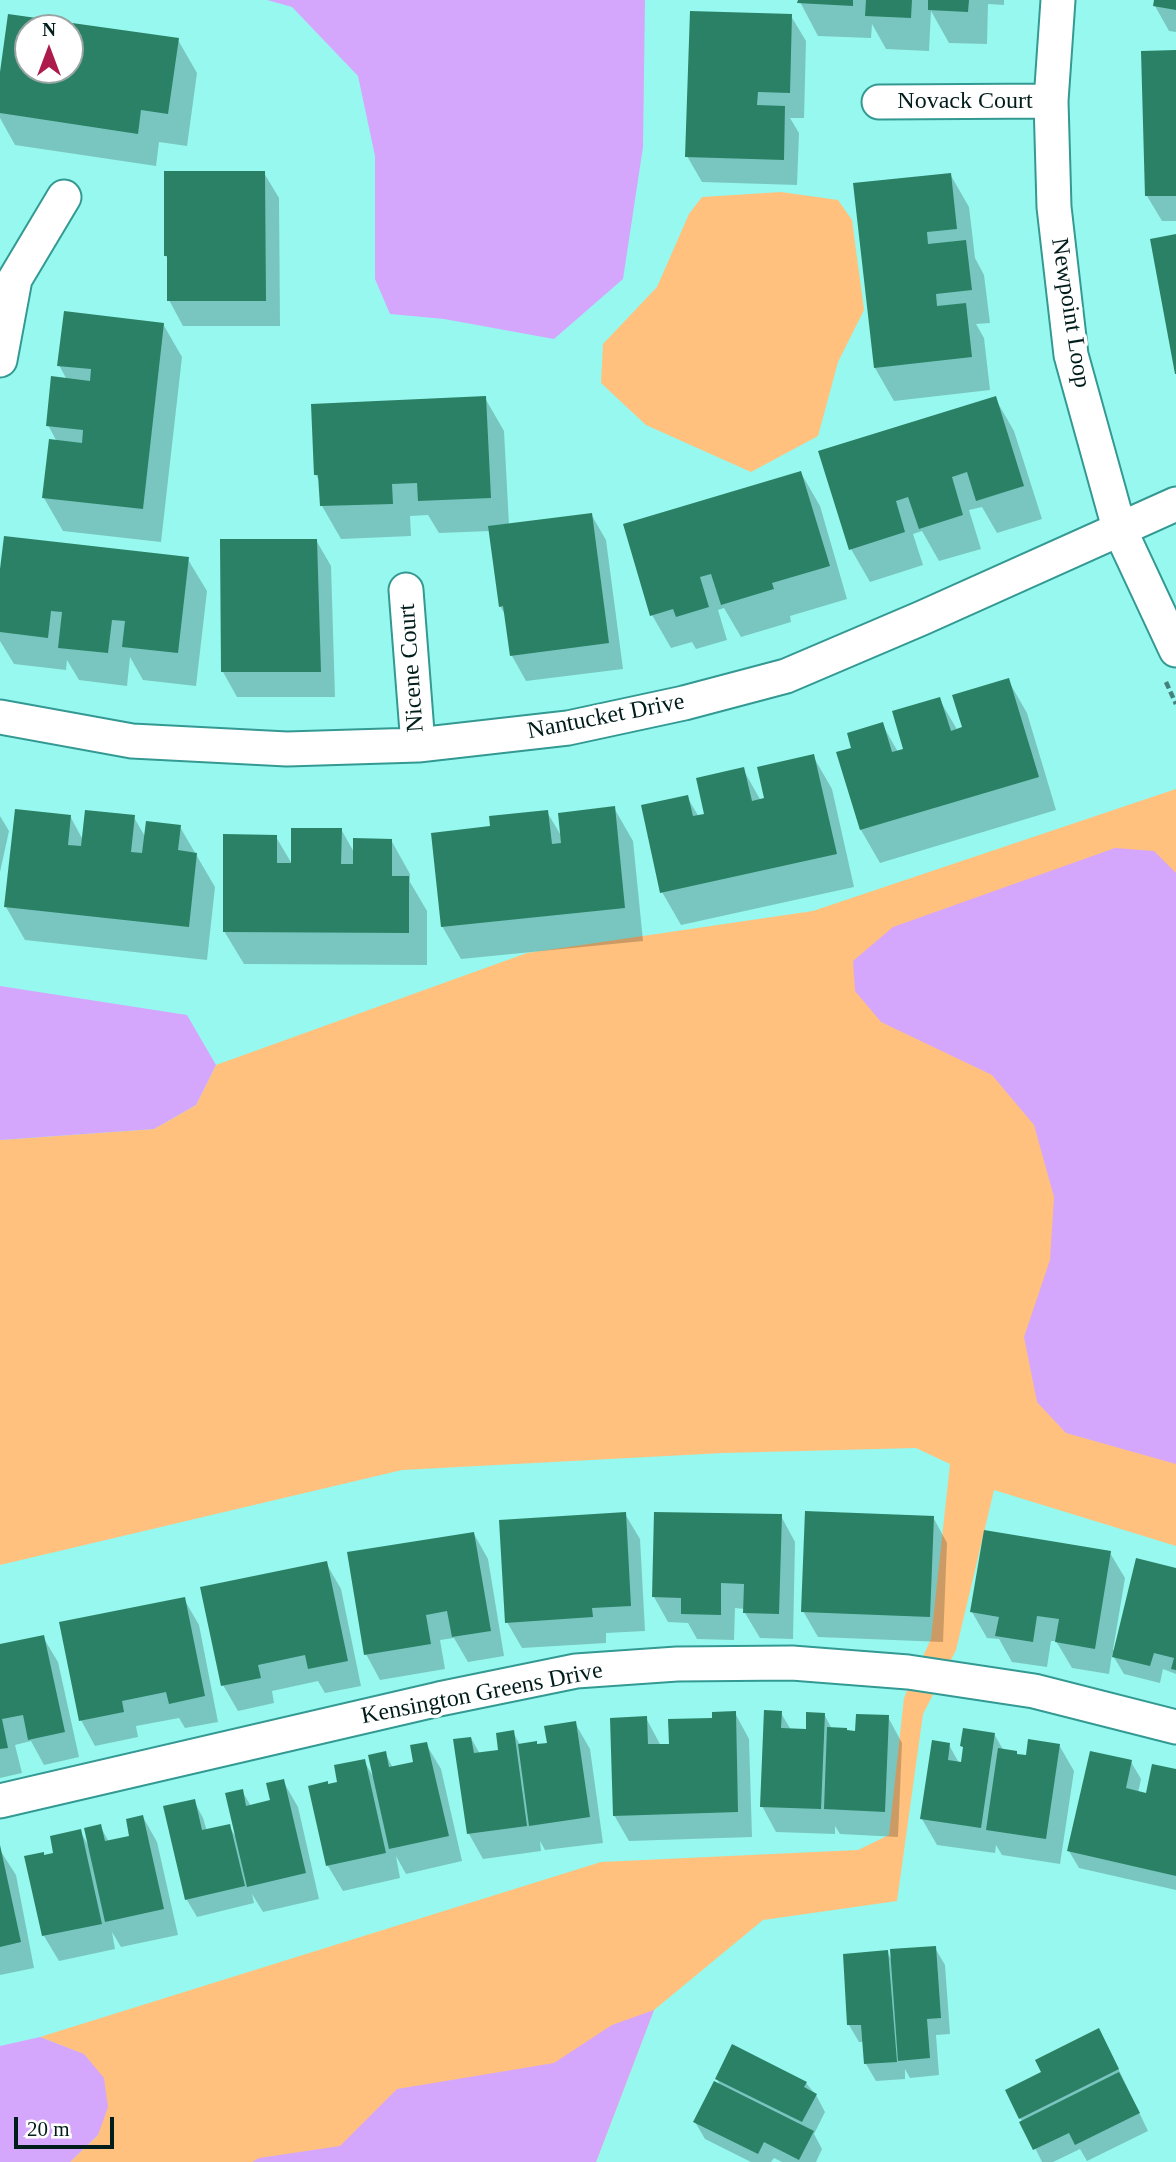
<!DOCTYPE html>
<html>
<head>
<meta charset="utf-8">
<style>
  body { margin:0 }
  #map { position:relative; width:1176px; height:2162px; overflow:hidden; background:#97f8ef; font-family:Georgia,serif }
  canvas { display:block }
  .north { position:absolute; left:14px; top:14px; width:70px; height:70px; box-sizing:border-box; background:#fff; border:2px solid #99a5a4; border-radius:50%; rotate:0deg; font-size:19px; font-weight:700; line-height:28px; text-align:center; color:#001d1b }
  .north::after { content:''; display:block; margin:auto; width:24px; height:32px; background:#ad1b4d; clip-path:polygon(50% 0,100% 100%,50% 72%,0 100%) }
  .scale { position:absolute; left:14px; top:2117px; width:100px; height:32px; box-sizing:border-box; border:4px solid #001d1b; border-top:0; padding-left:9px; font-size:21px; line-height:24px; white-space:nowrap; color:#001d1b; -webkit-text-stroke:5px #fff; paint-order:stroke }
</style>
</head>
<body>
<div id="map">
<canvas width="1176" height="2162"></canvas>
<div class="north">N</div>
<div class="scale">20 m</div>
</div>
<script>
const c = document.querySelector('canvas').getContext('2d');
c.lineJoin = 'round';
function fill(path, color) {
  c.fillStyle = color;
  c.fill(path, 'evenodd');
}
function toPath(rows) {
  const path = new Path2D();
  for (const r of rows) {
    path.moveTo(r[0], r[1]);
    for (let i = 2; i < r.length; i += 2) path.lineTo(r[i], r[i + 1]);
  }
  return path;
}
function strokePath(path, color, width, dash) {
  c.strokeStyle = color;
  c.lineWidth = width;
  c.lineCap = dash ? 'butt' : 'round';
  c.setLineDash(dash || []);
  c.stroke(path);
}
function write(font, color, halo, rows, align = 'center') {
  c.font = font + ' Georgia,serif';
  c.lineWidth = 7;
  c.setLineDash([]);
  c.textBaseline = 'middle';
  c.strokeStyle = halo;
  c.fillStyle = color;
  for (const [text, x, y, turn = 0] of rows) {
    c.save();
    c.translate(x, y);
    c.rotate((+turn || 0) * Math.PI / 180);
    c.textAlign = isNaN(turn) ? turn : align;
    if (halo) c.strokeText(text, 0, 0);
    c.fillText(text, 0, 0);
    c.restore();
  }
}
fill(toPath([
  [781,192,838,200,852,220,864,310,838,362,818,436,751,472,646,425,601,383,603,344,657,287,689,214,702,197],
  [1176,789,1176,1546,994,1490,956,1650,923,1714,897,1901,763,1920,654,2010,596,2162,70,2162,98,2135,83,2054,40,2037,601,1862,858,1850,889,1835,904,1698,931,1639,950,1464,916,1448,723,1453,402,1470,0,1565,0,1140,154,1129,196,1105,216,1065,527,953,813,911]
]), '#ffc17d');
fill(toPath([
  [267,0,645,0,643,147,623,279,554,339,444,319,390,314,375,279,375,156,358,76,292,7],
  [1115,848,1154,851,1176,873,1176,1464,1066,1433,1037,1402,1024,1337,1050,1260,1054,1197,1034,1125,992,1075,881,1022,855,991,853,961,893,927],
  [0,986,187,1015,216,1065,196,1105,154,1129,0,1140],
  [654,2010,596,2162,252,2162,259,2158,340,2146,397,2089,554,2063,612,2025],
  [40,2037,84,2054,104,2078,108,2107,98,2135,70,2162,0,2162,0,2046]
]), '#d5a7fc');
fill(toPath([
  [799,0,1004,0,1004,5,988,4,987,44,949,43,931,11,929,51,886,49,872,24,871,38,818,36],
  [1155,0,1176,0,1176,32,1169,31,1155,6],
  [10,16,178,40,197,73,187,146,159,142,156,166,15,145,0,118,0,84],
  [28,28,70,28,70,70,28,70],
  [791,16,806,41,804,118,790,118,799,133,797,185,702,182,687,156],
  [1176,52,1176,221,1162,221,1147,196],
  [264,173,279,198,280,326,183,326,169,300,169,261,166,256],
  [950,174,969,207,975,258,984,275,990,323,976,324,984,338,990,390,894,401,875,368,855,185],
  [163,324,182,357,161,542,63,531,44,498,57,442,48,425,67,380,59,365],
  [485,398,504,431,509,525,591,514,606,540,623,669,526,681,512,656,506,616,500,606,490,531,439,533,428,515,410,516,411,536,341,539,322,506,320,482,316,475],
  [995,398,1014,431,1042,519,997,533,982,507,969,510,981,549,939,561,922,531,913,534,923,565,870,582,851,549,820,452],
  [801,473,820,506,847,599,790,616,791,622,741,637,724,608,718,610,727,640,696,649,692,642,671,648,652,615],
  [316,540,331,566,335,697,237,697,223,672],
  [187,558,207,591,196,686,143,680,130,657,127,686,79,680,67,660,66,670,14,664,0,641,0,584],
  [1008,680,1027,713,1056,810,880,863,861,830,838,754,853,749,882,724,898,752,905,750,939,699,958,731,964,729],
  [813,756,832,789,854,887,681,925,662,892,687,797,699,817,706,816,743,769,761,801],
  [614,808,633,841,643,941,461,959,442,926,492,828,547,812,562,837],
  [0,816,9,831,0,872],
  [70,816,83,840,133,816,146,838,180,827,215,887,207,960,25,940,6,907],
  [341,829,355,854,391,840,410,874,410,882,427,911,427,965,244,964,224,931,276,837,292,864],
  [625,1514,640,1539,645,1631,606,1633,606,1643,522,1648,507,1622],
  [781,1516,795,1542,793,1639,760,1638,745,1613,745,1609,735,1608,734,1640,697,1639,688,1623,668,1622,654,1597],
  [933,1517,947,1543,943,1642,818,1637,803,1611],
  [474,1534,488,1559,504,1656,468,1662,454,1638,440,1640,445,1669,380,1680,366,1654],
  [1110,1553,1125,1578,1113,1650,1116,1650,1176,1570,1176,1674,1163,1669,1160,1683,1124,1674,1112,1654,1109,1674,1072,1668,1056,1641,1051,1641,1047,1667,1012,1662,999,1639,987,1638,972,1612],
  [326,1563,341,1589,361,1686,325,1693,318,1681,272,1691,274,1703,238,1711,223,1685],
  [184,1599,199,1625,218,1722,185,1728,179,1718,136,1726,138,1737,95,1746,81,1720],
  [43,1637,58,1662,79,1757,44,1765,31,1741,15,1745,22,1773,0,1778,0,1646],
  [735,1713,749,1739,752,1837,629,1841,614,1815,646,1718,661,1746,671,1745,714,1719],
  [781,1713,791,1730,808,1731,824,1714,832,1729,857,1733,888,1717,902,1743,898,1837,840,1834,835,1826,835,1834,776,1832,762,1806],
  [575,1723,590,1749,603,1843,545,1850,540,1841,541,1851,483,1859,469,1834,455,1740,471,1738,480,1754,500,1751,513,1732,520,1745,538,1746,549,1744],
  [994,1734,1004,1751,1016,1753,1018,1756,1027,1757,1059,1745,1074,1771,1060,1864,1002,1855,996,1845,995,1853,937,1845,922,1819,949,1745,959,1763,963,1764],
  [426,1744,441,1769,462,1861,406,1874,396,1856,400,1878,343,1891,328,1866,329,1786,339,1783,364,1761,374,1778,385,1753,393,1768,416,1763],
  [1131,1762,1141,1779,1138,1793,1147,1795,1176,1771,1176,1890,1079,1868,1069,1851],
  [283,1781,298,1807,319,1899,263,1912,252,1894,254,1903,197,1917,187,1900,194,1801,203,1818,207,1831,229,1826,236,1837,242,1791,251,1806,272,1801],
  [143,1817,157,1842,178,1935,121,1947,112,1932,115,1949,59,1961,44,1936,26,1857,55,1854,80,1831,88,1845,100,1826,109,1842,131,1837],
  [0,1850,16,1875,34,1968,0,1975],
  [935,1948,945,1965,950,2034,936,2035,939,2075,910,2078,905,2069,905,2079,876,2081,866,2064,864,2042,859,2042,849,2025,887,1952,893,1962],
  [733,2047,806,2083,816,2095,825,2112,814,2134,822,2149,816,2162,782,2162,774,2158,771,2162,751,2162,705,2139,695,2122,721,2087,717,2079],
  [1108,2047,1148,2131,1087,2161,1080,2149,1053,2162,1042,2162,1007,2091,1043,2073]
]), '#0003');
fill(toPath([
  [798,0,853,0,853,6,797,3],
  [866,0,912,0,911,18,865,16],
  [928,0,969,0,968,12,928,10],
  [1154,0,1176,0,1176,10,1153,6],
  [690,11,792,14,790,93,758,92,757,105,785,106,784,160,685,157],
  [8,14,179,38,168,114,141,110,138,134,0,113,0,72],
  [28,28,70,28,70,70,28,70],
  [1176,50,1176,196,1145,196,1141,51],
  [164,171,265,171,266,301,167,301,167,256,164,256],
  [951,173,957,229,927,232,928,244,966,240,972,290,936,294,937,306,966,303,972,357,874,368,853,183],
  [1176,234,1176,374,1175,374,1150,239],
  [64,311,164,323,143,509,42,498,49,439,82,443,83,430,46,426,51,376,90,381,91,369,57,366],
  [486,396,491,498,418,501,417,483,392,484,393,504,320,506,318,475,314,475,311,404],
  [996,396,1024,486,976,501,967,472,952,477,963,515,919,529,908,497,896,501,905,532,849,550,818,451],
  [801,471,830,566,772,583,774,589,721,605,711,574,700,577,709,607,676,617,673,609,650,616,623,524],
  [592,513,609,643,510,656,503,606,499,607,488,526],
  [4,536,189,557,178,653,122,647,125,621,112,620,108,653,58,648,62,612,51,611,48,638,0,632,0,569],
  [220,539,317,539,321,672,221,672],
  [1009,678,1039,777,860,830,836,752,851,748,847,733,883,722,892,752,903,749,892,711,940,697,951,731,962,727,952,695],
  [814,754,837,854,660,893,641,805,688,795,693,816,704,814,696,778,744,767,752,801,764,798,757,767],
  [615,806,625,908,441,927,431,833,490,826,489,816,548,810,552,844,561,843,558,813],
  [15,809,71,815,68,845,81,846,85,810,135,815,131,852,142,853,146,821,181,825,178,850,197,853,189,927,4,907],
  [291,828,342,828,341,864,353,864,353,838,392,839,392,876,409,876,409,933,223,932,223,834,277,835,277,863,291,863],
  [805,1511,934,1516,930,1617,801,1612],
  [626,1512,631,1606,592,1608,593,1617,505,1623,499,1520],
  [654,1512,782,1514,779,1614,743,1613,744,1584,721,1583,721,1615,681,1614,681,1598,652,1597],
  [984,1530,1111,1551,1095,1649,1055,1642,1059,1619,1037,1616,1033,1642,995,1636,999,1617,970,1612],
  [474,1532,491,1631,452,1637,447,1611,426,1615,431,1644,364,1655,347,1552],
  [1136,1558,1176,1568,1176,1670,1171,1669,1174,1658,1154,1653,1150,1666,1112,1657],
  [327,1561,348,1661,308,1669,305,1655,258,1665,261,1678,221,1686,200,1587],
  [185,1597,205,1696,169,1704,166,1692,122,1701,124,1712,79,1721,59,1622],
  [44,1635,65,1732,28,1740,23,1715,2,1719,8,1748,0,1749,0,1644],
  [764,1710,782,1711,781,1728,806,1729,806,1712,825,1713,821,1809,760,1807],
  [736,1711,738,1812,613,1816,610,1718,647,1716,648,1744,669,1744,668,1719,712,1718,712,1712],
  [856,1714,889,1715,885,1812,824,1809,827,1727,847,1728,847,1730,855,1731],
  [576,1721,590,1817,529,1826,518,1744,537,1741,537,1744,547,1743,544,1726],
  [963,1728,995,1733,981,1828,920,1819,932,1740,950,1743,948,1760,961,1762,963,1747,960,1746],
  [514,1730,527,1826,467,1834,453,1739,471,1737,474,1753,498,1750,496,1733],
  [1028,1739,1060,1744,1046,1839,986,1830,998,1748,1017,1751,1017,1754,1026,1755],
  [427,1742,449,1836,389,1849,368,1755,386,1751,389,1767,413,1762,410,1745],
  [1090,1751,1132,1760,1126,1788,1146,1793,1152,1764,1176,1769,1176,1876,1067,1851],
  [365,1759,386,1853,326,1866,308,1786,328,1781,328,1784,337,1782,334,1765],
  [284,1779,306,1873,247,1887,225,1793,243,1789,246,1806,270,1800,266,1783],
  [195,1799,202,1830,230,1824,245,1886,185,1900,163,1806],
  [143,1815,164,1909,105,1922,84,1828,101,1824,105,1841,129,1836,126,1819],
  [81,1829,102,1924,42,1936,24,1856,44,1852,44,1855,53,1853,50,1836],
  [0,1845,21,1942,0,1947],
  [936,1946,941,2018,927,2019,930,2058,898,2061,890,1949],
  [888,1950,897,2062,864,2064,861,2025,847,2025,843,1954],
  [1099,2028,1119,2069,1019,2119,1005,2090,1041,2072,1035,2060],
  [732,2044,807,2082,804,2087,817,2094,802,2122,715,2079],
  [1119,2072,1140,2113,1075,2145,1069,2133,1033,2150,1019,2122],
  [714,2081,814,2131,799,2160,764,2142,758,2154,693,2122]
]), '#2b8165');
const street = toPath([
  [1058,0,1051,101,1054,207,1071,355,1119,528,1176,650],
  [879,102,1051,101],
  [0,360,15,279,64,197],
  [406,590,418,745],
  [0,717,132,741,287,749,418,745,568,728,684,703,786,676,922,618,1176,504],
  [0,1801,439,1699,576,1671,677,1664,792,1663,908,1672,1034,1691,1176,1727]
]);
strokePath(street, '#339992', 37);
strokePath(toPath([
  [1166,682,1176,704]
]), '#46827d', 4.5, [7, 3.5]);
strokePath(street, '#fff', 33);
write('24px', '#001d1b', '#fff', [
  ["Novack Court",965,102],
  ["Newpoint Loop",1070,313,81],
  ["Nicene Court",412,668,-94],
  ["Nantucket Drive",606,717,-11],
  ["Kensington Greens Drive",482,1694,-11]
]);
</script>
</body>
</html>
